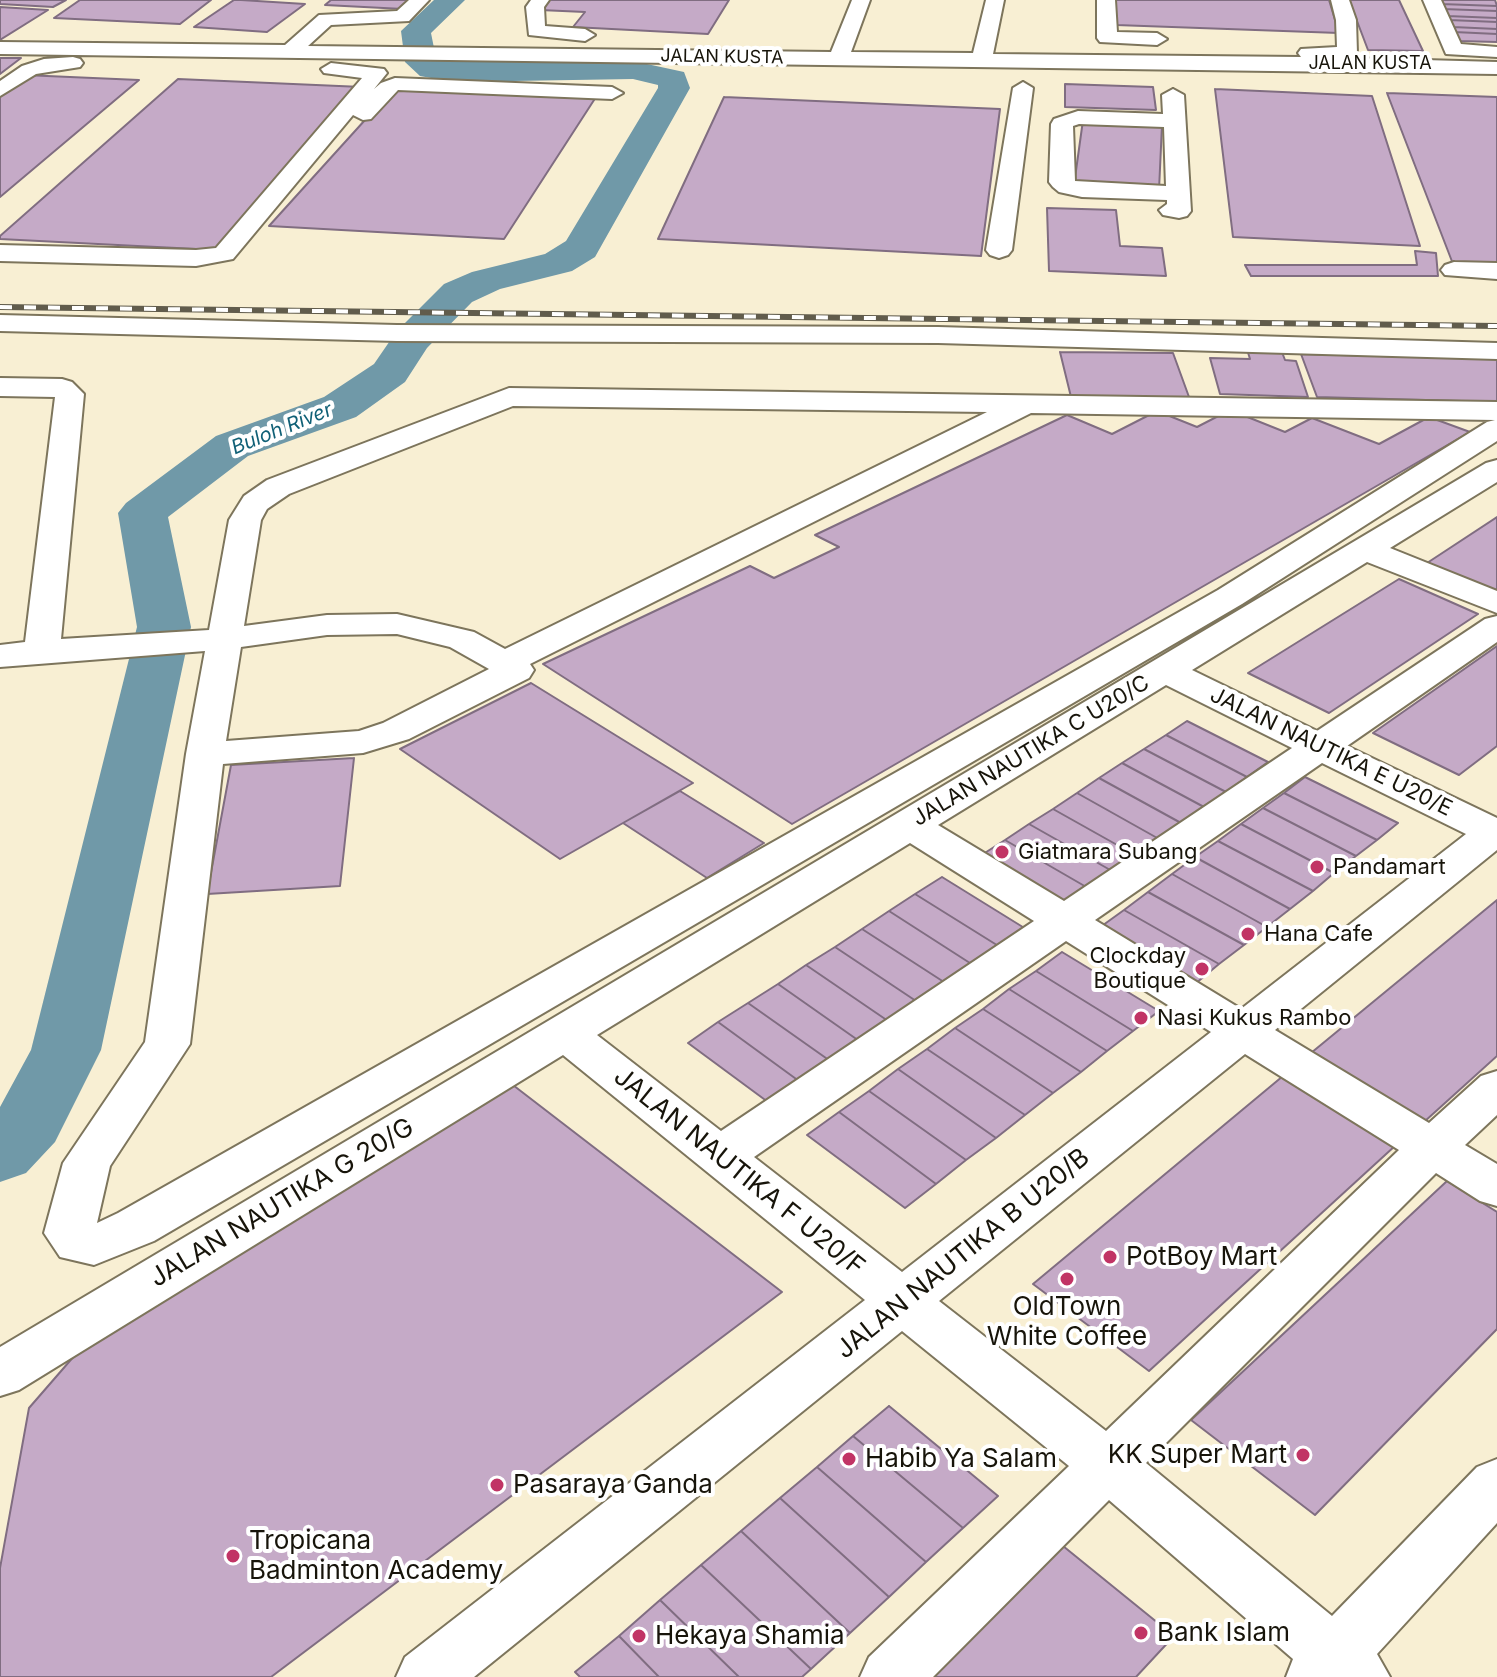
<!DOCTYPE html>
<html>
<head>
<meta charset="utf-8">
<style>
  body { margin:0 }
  canvas { display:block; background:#f8efd3 }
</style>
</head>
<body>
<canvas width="1497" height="1677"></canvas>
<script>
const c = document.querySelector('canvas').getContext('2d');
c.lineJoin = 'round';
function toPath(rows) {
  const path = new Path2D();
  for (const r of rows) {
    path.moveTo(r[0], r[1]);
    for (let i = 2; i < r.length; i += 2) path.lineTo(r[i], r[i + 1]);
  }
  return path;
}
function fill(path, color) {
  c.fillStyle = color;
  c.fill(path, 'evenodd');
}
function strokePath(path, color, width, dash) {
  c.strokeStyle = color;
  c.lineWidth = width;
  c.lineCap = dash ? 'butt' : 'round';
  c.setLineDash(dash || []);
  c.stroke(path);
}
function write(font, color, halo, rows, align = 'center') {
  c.font = font + ' Inter,sans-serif';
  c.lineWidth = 8;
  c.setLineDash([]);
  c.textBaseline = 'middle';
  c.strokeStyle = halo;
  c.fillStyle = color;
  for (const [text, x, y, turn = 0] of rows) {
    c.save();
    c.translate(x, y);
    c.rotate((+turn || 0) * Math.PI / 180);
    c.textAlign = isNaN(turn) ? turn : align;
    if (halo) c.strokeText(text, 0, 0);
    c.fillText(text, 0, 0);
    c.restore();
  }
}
fill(toPath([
  [434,0,465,0,431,33,436,58,440,61,633,61,684,72,690,88,595,257,572,271,500,289,472,302,427,348,405,382,356,417,248,456,168,517,191,627,101,1050,55,1142,26,1173,0,1182,0,1107,31,1050,137,627,118,513,126,503,216,436,324,397,374,364,396,332,444,284,472,272,545,254,566,241,658,88,658,85,633,79,453,82,420,76,405,62,401,31,434,0]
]), '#7099a8');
const building = toPath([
  [0,0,66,0,53,7,0,4,0,0],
  [80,0,211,0,180,24,54,18,80,0],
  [234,0,241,0,305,4,267,32,194,27,234,0],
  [331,0,413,0,403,9,325,5,331,0],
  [548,0,729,0,708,34,573,27,585,12,540,10,548,0],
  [1116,0,1329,0,1339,33,1116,25,1116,0],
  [1349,0,1399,0,1423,51,1368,50,1349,0],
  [1439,0,1495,0,1497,6,1441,4,1439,0],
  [1441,4,1497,6,1497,11,1443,9,1441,4],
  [0,7,48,10,0,40,0,7],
  [1443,9,1497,11,1497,18,1447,16,1443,9],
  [1447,16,1497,18,1497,22,1449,20,1447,16],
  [1449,20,1497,22,1497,29,1453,27,1449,20],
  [1453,27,1497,29,1497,34,1454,32,1453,27],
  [1454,32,1497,34,1497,42,1458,41,1454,32],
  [0,58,21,58,0,74,0,58],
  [24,75,139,80,0,197,0,93,24,75],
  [178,79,362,87,216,250,0,239,0,236,178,79],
  [1065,84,1153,87,1156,110,1065,107,1065,84],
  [394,88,596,97,504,239,269,226,394,88],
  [1215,89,1372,96,1420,246,1233,237,1215,89],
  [1387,93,1497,97,1497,266,1453,264,1387,93],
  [724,97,1000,109,981,256,658,239,724,97],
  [1083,120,1162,125,1159,190,1074,185,1083,120],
  [1047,208,1116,210,1120,246,1162,248,1166,276,1049,271,1047,208],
  [1415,251,1436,253,1438,276,1251,276,1245,265,1417,265,1415,251],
  [1246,346,1280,347,1285,360,1296,361,1308,397,1220,394,1210,358,1250,359,1246,346],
  [1060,352,1173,353,1189,397,1071,397,1060,352],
  [1301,354,1497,359,1497,402,1317,397,1301,354],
  [1230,410,1285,432,1312,418,1379,444,1429,417,1470,432,792,824,543,664,750,566,774,578,839,547,815,535,1067,415,1112,434,1157,411,1197,427,1230,410],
  [1497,517,1497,596,1424,565,1497,517],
  [1399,579,1478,614,1329,713,1248,673,1399,579],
  [1497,646,1497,746,1459,775,1373,733,1497,646],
  [531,683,693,783,560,859,400,749,531,683],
  [1187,721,1268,762,1247,777,1166,735,1187,721],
  [1166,735,1247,777,1226,792,1144,749,1166,735],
  [1144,749,1226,792,1204,807,1122,763,1144,749],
  [354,758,340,886,207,894,231,765,354,758],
  [1122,763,1204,807,1181,823,1099,778,1122,763],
  [1305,777,1398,823,1377,840,1284,793,1305,777],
  [1099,778,1181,823,1159,839,1077,793,1099,778],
  [680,791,764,843,707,878,623,823,680,791],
  [1077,793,1159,839,1135,855,1053,809,1077,793],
  [1284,793,1377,840,1356,856,1263,808,1284,793],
  [1263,808,1356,856,1334,873,1241,824,1263,808],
  [1053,809,1135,855,1112,871,1029,824,1053,809],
  [1029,824,1112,871,1088,888,1005,840,1029,824],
  [1241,824,1334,873,1313,891,1218,841,1241,824],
  [1005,840,1088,888,1062,906,980,856,1005,840],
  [1218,841,1313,891,1290,909,1195,857,1218,841],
  [1195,857,1290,909,1267,927,1172,874,1195,857],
  [1172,874,1267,927,1244,945,1148,892,1172,874],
  [942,877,1026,929,1000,947,915,894,942,877],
  [1148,892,1244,945,1219,964,1124,910,1148,892],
  [915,894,1000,947,973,965,889,911,915,894],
  [1497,900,1497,1056,1424,1122,1311,1053,1497,900],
  [1124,910,1219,964,1195,984,1099,928,1124,910],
  [889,911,973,965,947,984,862,929,889,911],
  [862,929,947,984,919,1003,835,947,862,929],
  [835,947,919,1003,891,1023,806,965,835,947],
  [1062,952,1159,1011,1133,1031,1036,971,1062,952],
  [806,965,891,1023,862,1043,778,984,806,965],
  [1036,971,1133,1031,1107,1051,1009,989,1036,971],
  [778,984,862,1043,833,1063,748,1003,778,984],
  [1009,989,1107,1051,1081,1072,983,1009,1009,989],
  [748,1003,833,1063,803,1084,718,1022,748,1003],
  [983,1009,1081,1072,1053,1093,955,1028,983,1009],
  [718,1022,803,1084,772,1105,688,1043,718,1022],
  [955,1028,1053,1093,1025,1115,927,1049,955,1028],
  [927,1049,1025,1115,996,1138,898,1069,927,1049],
  [898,1069,996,1138,966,1160,869,1091,898,1069],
  [1283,1076,1396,1145,1149,1371,1033,1284,1283,1076],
  [509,1082,782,1292,271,1677,0,1677,0,1568,29,1408,75,1355,509,1082],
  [869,1091,966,1160,936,1184,839,1112,869,1091],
  [839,1112,936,1184,905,1208,807,1135,839,1112],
  [1447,1181,1497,1212,1497,1329,1315,1515,1191,1420,1447,1181],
  [889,1406,998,1496,963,1528,853,1436,889,1406],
  [853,1436,963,1528,926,1562,817,1467,853,1436],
  [817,1467,926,1562,889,1597,780,1498,817,1467],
  [780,1498,889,1597,850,1633,741,1531,780,1498],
  [741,1531,850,1633,811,1669,701,1565,741,1531],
  [1063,1546,1174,1636,1136,1677,931,1677,1063,1546],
  [701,1565,811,1669,802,1677,739,1677,660,1600,701,1565],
  [660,1600,739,1677,659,1677,619,1636,660,1600],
  [619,1636,659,1677,580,1677,575,1672,619,1636]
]);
fill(building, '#c5aac7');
strokePath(building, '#806d81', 2);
const minor = toPath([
  [409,0,429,0,409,21,331,25,308,46,831,52,852,0,870,0,851,52,973,53,986,0,1004,0,993,54,1301,57,1298,53,1301,49,1337,47,1336,20,1331,0,1349,0,1356,20,1357,53,1351,58,1497,62,1497,74,0,54,0,42,285,45,319,15,397,11,409,0],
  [531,0,549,0,544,7,545,26,585,29,595,35,585,41,529,35,526,7,531,0],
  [1097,0,1115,0,1117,32,1157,33,1167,39,1157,45,1100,42,1097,38,1097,0],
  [1423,0,1441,0,1461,44,1497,47,1497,57,1446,54,1423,0],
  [73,57,80,59,83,63,80,67,36,74,0,96,0,81,22,66,44,59,73,57],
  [331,63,384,69,387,73,374,89,381,83,395,78,612,87,623,93,612,99,398,90,371,119,363,120,353,115,233,259,196,266,0,261,0,245,196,250,216,248,362,78,324,73,321,69,331,63],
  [1023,82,1033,88,1012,250,1008,255,999,258,990,255,986,250,1013,88,1023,82],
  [1173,89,1184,95,1191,211,1187,216,1179,218,1163,215,1159,210,1167,204,1167,200,1082,197,1059,192,1053,187,1049,182,1051,124,1054,119,1078,111,1163,114,1162,95,1173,89],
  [1079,124,1164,127,1166,186,1075,181,1073,126,1079,124],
  [1454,262,1497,263,1497,279,1445,275,1441,270,1445,265,1454,262],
  [0,315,397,325,938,327,1497,343,1497,359,938,343,397,341,0,331,0,315],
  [0,378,62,379,72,382,84,394,61,639,209,630,229,520,244,496,267,480,509,388,1497,402,1497,441,1242,604,154,1241,94,1265,60,1257,44,1233,63,1163,145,1042,186,754,205,651,0,667,0,645,25,642,55,397,0,396,0,378],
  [513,406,987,412,505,649,474,632,397,614,327,615,244,626,261,520,267,509,289,494,513,406],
  [1031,413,1495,420,1487,422,1218,590,118,1213,97,1223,110,1166,190,1044,223,764,363,753,409,739,529,678,534,670,530,664,1031,413],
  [397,634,450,647,489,669,383,723,359,731,226,741,241,647,327,635,397,634],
  [1497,460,1497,482,1390,548,1497,591,1497,613,1367,562,1192,670,1317,731,1485,619,1497,616,1497,642,1347,746,1497,818,1497,850,1275,1030,1429,1123,1481,1076,1497,1071,1497,1115,1465,1145,1497,1164,1497,1206,1480,1201,1436,1173,1146,1463,1332,1616,1477,1467,1497,1459,1497,1523,1377,1654,1390,1677,1286,1677,1293,1659,1109,1500,933,1677,860,1677,869,1657,1069,1466,902,1331,474,1677,396,1677,405,1657,865,1300,563,1055,19,1390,0,1396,0,1347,1486,463,1497,460],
  [1166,685,1292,748,1064,901,938,825,1166,685],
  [1322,763,1466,834,1241,1009,1095,920,1322,763],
  [910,843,1034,921,721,1131,597,1035,910,843],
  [1066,941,1211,1032,902,1272,754,1157,1066,941],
  [1245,1054,1399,1150,1106,1431,939,1301,1245,1054]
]);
strokePath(minor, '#7d755c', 4);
fill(minor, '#fff');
const rail = toPath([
  [0,307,1497,326]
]);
strokePath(rail, '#615c4c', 6);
strokePath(rail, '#fff', 4, [12]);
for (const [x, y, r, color] of [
  [1002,852,8,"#c13465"],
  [1317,867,8,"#c13465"],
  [1248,934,8,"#c13465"],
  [1202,969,8,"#c13465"],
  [1141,1018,8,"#c13465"],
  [1110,1257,8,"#c13465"],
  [1067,1279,8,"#c13465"],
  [1303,1455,8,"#c13465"],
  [849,1459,8,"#c13465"],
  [497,1485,8,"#c13465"],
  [233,1556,8,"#c13465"],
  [1141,1633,8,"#c13465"],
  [639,1636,8,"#c13465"]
]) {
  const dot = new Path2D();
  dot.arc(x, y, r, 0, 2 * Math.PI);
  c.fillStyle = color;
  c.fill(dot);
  strokePath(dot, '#fff', 3);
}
write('18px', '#17140a', '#fff', [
  ["JALAN KUSTA",722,57,1],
  ["JALAN KUSTA",1370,64]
]);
write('italic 20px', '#106076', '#fff', [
  ["Buloh River",282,429,-22]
]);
write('22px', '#17140a', '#fff', [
  ["JALAN NAUTIKA C U20/C",1031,751,-31],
  ["JALAN NAUTIKA E U20/E",1331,752,26]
]);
write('22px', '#17140a', '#fff', [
  ["Giatmara Subang",1018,852],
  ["Pandamart",1333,867],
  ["Hana Cafe",1264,934],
  ["Clockday",1186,956,"right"],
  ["Boutique",1186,981,"right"],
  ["Nasi Kukus Rambo",1157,1018]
], 'left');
write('26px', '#17140a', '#fff', [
  ["JALAN NAUTIKA F U20/F",739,1172,39],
  ["JALAN NAUTIKA G 20/G",282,1203,-31],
  ["JALAN NAUTIKA B U20/B",963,1254,-39]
]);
write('26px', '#17140a', '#fff', [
  ["PotBoy Mart",1126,1257],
  ["OldTown",1067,1307,"center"],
  ["White Coffee",1067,1337,"center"],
  ["KK Super Mart",1287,1455,"right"],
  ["Habib Ya Salam",865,1459],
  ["Pasaraya Ganda",513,1485],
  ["Tropicana",249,1541],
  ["Badminton Academy",249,1571],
  ["Bank Islam",1157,1633],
  ["Hekaya Shamia",655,1636]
], 'left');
</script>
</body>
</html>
